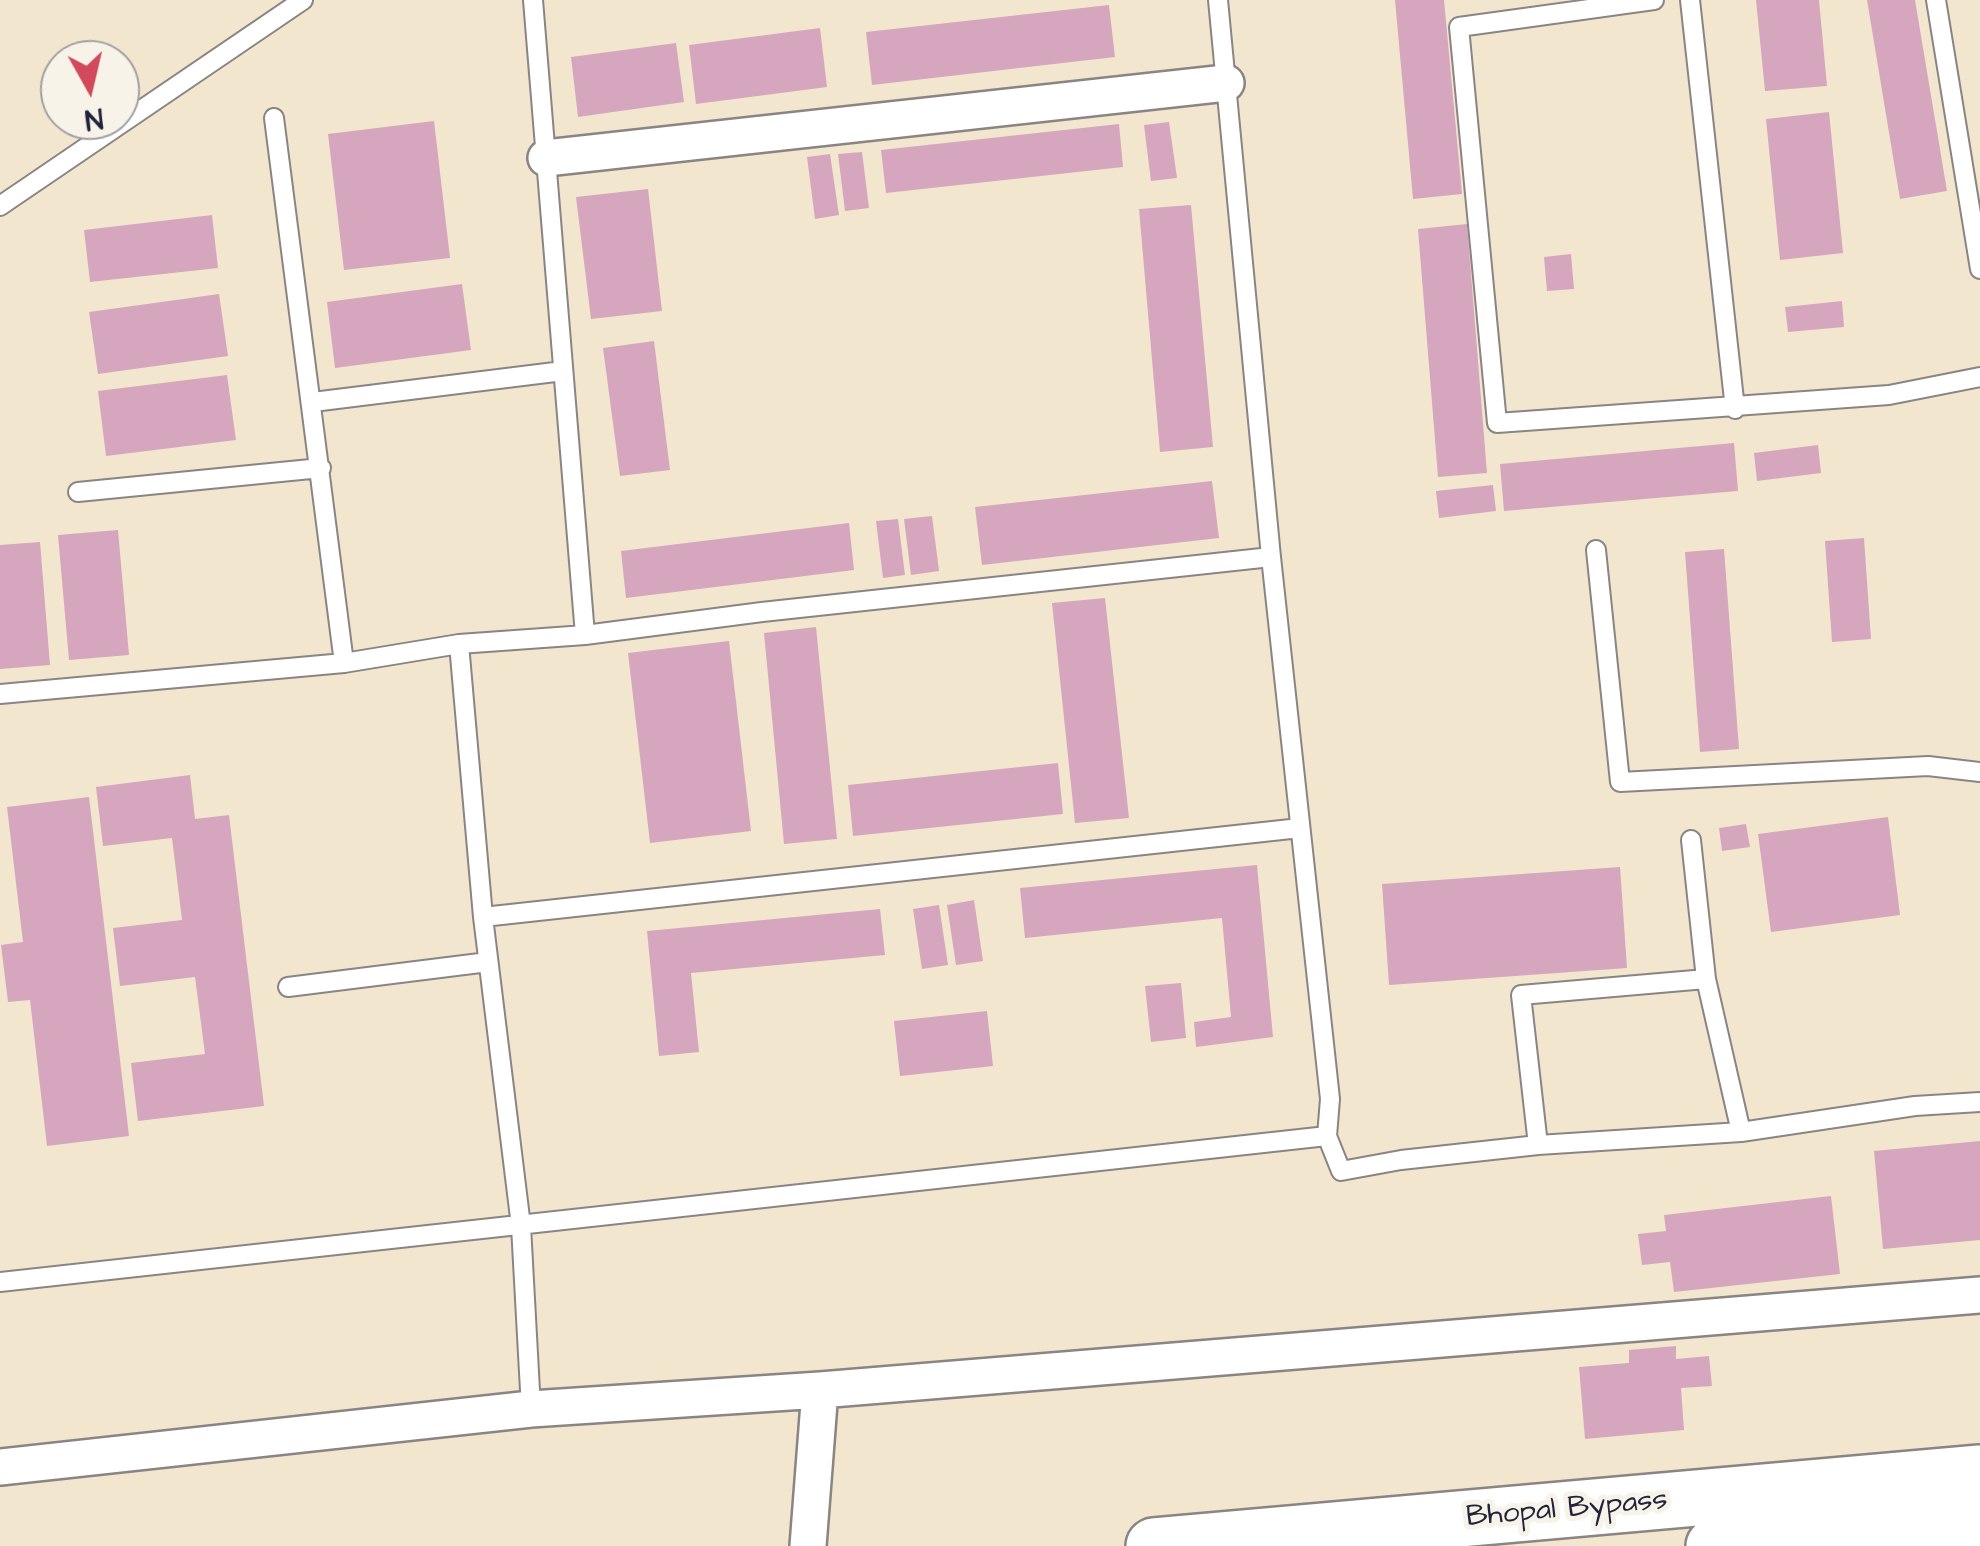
<!DOCTYPE html>
<html>
<head>
<meta charset="utf-8">
<style>
  body { margin:0 }
  #map { position:relative; width:1980px; height:1546px; overflow:hidden; background:#f3e6ce; font-family:"Architects Daughter",sans-serif }
  canvas { display:block }
  .north { position:absolute; left:40px; top:40px; width:100px; height:100px; box-sizing:border-box; background:#f7f3e8; border:2px solid #a29fa3; border-radius:50%; rotate:172deg; font-size:28px; font-weight:700; line-height:40px; text-align:center; color:#22223b }
  .north::after { content:''; display:block; margin:auto; width:35px; height:45px; background:#d1495b; clip-path:polygon(50% 0,100% 100%,50% 72%,0 100%) }
</style>
</head>
<body>
<div id="map">
<canvas width="1980" height="1546"></canvas>
<div class="north">N</div>
</div>
<script>
const c = document.querySelector('canvas').getContext('2d');
c.lineJoin = 'round';
function fill(path, color) {
  c.fillStyle = color;
  c.fill(path, 'evenodd');
}
function toPath(rows) {
  const path = new Path2D();
  for (const r of rows) {
    path.moveTo(r[0], r[1]);
    for (let i = 2; i < r.length; i += 2) path.lineTo(r[i], r[i + 1]);
  }
  return path;
}
function strokePath(path, color, width, dash) {
  c.strokeStyle = color;
  c.lineWidth = width;
  c.lineCap = dash ? 'butt' : 'round';
  c.setLineDash(dash || []);
  c.stroke(path);
}
function write(font, color, halo, rows, align = 'center') {
  c.font = font + ' "Architects Daughter",sans-serif';
  c.lineWidth = 10;
  c.setLineDash([]);
  c.textBaseline = 'middle';
  c.strokeStyle = halo;
  c.fillStyle = color;
  for (const [text, x, y, turn = 0] of rows) {
    c.save();
    c.translate(x, y);
    c.rotate((+turn || 0) * Math.PI / 180);
    c.textAlign = isNaN(turn) ? turn : align;
    if (halo) c.strokeText(text, 0, 0);
    c.fillText(text, 0, 0);
    c.restore();
  }
}
fill(toPath([
  [1395,0,1444,0,1462,194,1413,199],
  [1756,0,1819,0,1827,86,1765,91],
  [1867,0,1915,0,1947,191,1900,199],
  [1109,5,1115,57,872,85,866,32],
  [820,28,827,87,696,104,689,45],
  [676,43,684,102,578,117,571,57],
  [1829,112,1843,253,1780,260,1766,119],
  [434,121,450,258,344,270,328,134],
  [1169,122,1177,178,1151,181,1144,125],
  [1119,124,1123,167,886,193,881,150],
  [862,152,869,208,845,211,838,154],
  [830,154,839,215,815,219,807,157],
  [648,189,662,311,591,319,576,197],
  [1191,205,1213,447,1160,452,1139,209],
  [212,215,218,268,90,282,84,230],
  [1467,224,1487,473,1438,477,1418,229],
  [1571,254,1574,289,1547,291,1544,257],
  [462,284,471,350,335,368,327,302],
  [219,294,228,356,98,374,89,312],
  [1842,301,1844,327,1788,332,1785,307],
  [654,341,670,470,620,476,603,348],
  [227,375,236,440,106,456,98,391],
  [1734,443,1738,491,1504,511,1500,464],
  [1818,445,1821,473,1757,481,1754,453],
  [1212,481,1219,538,982,565,975,507],
  [1493,485,1496,511,1439,518,1436,491],
  [932,516,939,571,911,575,904,519],
  [898,519,905,575,883,578,876,521],
  [849,523,854,570,626,598,621,551],
  [118,530,129,655,69,660,58,535],
  [1864,538,1871,639,1832,642,1825,541],
  [40,542,50,665,0,669,0,545],
  [1724,549,1739,749,1700,752,1685,552],
  [1105,598,1129,818,1075,823,1052,603],
  [816,627,837,839,784,844,764,633],
  [729,641,751,831,650,843,628,653],
  [1058,763,1063,814,853,836,848,785],
  [190,775,195,819,229,815,264,1106,138,1121,131,1063,205,1054,195,977,120,986,113,928,182,920,172,838,103,846,96,787],
  [89,797,129,1136,47,1146,30,1000,8,1002,1,945,23,942,7,807],
  [1888,817,1900,915,1771,932,1758,834],
  [1746,824,1750,847,1722,851,1719,828],
  [1257,865,1273,1037,1196,1047,1194,1022,1231,1017,1222,918,1025,938,1020,888],
  [1620,867,1627,968,1389,985,1382,884],
  [974,900,983,961,956,965,947,905],
  [939,905,948,965,922,969,913,909],
  [880,909,885,955,691,973,699,1052,659,1056,647,931],
  [1181,983,1186,1038,1151,1042,1145,986],
  [987,1011,993,1066,900,1076,894,1021],
  [1980,1141,1980,1240,1883,1249,1874,1151],
  [1831,1196,1840,1274,1674,1292,1670,1262,1642,1265,1638,1234,1666,1231,1664,1215],
  [1676,1346,1676,1359,1709,1356,1712,1386,1681,1388,1684,1430,1585,1439,1579,1367,1629,1363,1629,1350]
]), '#d6a6be');
const lane = toPath([
  [533,0,585,635],
  [1218,0,1271,557,1330,1099,1327,1136,1341,1171,1401,1160,1538,1145,1741,1132,1915,1106,1980,1102],
  [1654,0,1459,27,1497,423,1889,395,1980,377],
  [1690,0,1735,409],
  [1936,0,1980,269],
  [274,118,344,663],
  [0,206,303,0],
  [313,402,563,371],
  [78,492,321,468],
  [1596,550,1620,782,1928,766,1980,772],
  [459,644,483,917,521,1226,531,1409],
  [0,694,344,663,459,644,585,635,762,612,1271,557],
  [1691,840,1706,979,1741,1132],
  [483,917,1300,828],
  [288,987,488,962],
  [1538,1145,1521,995,1706,979],
  [0,1282,1327,1136]
]);
const street = toPath([
  [546,158,1226,83],
  [0,1467,531,1409,820,1390,1980,1295],
  [808,1546,820,1390]
]);
const primary = toPath([
  [1154,1546,1980,1473],
  [1714,1546,1980,1522]
]);
strokePath(lane, '#8a8484', 22);
strokePath(street, '#8a8484', 40);
strokePath(primary, '#8a8484', 60);
strokePath(lane, '#fff', 18);
strokePath(street, '#fff', 35);
strokePath(primary, '#fff', 55);
write('30px', '#22223b', '#f7f3e8', [
  ["Bhopal Bypass",1567,1510,-5]
]);
</script>
</body>
</html>
